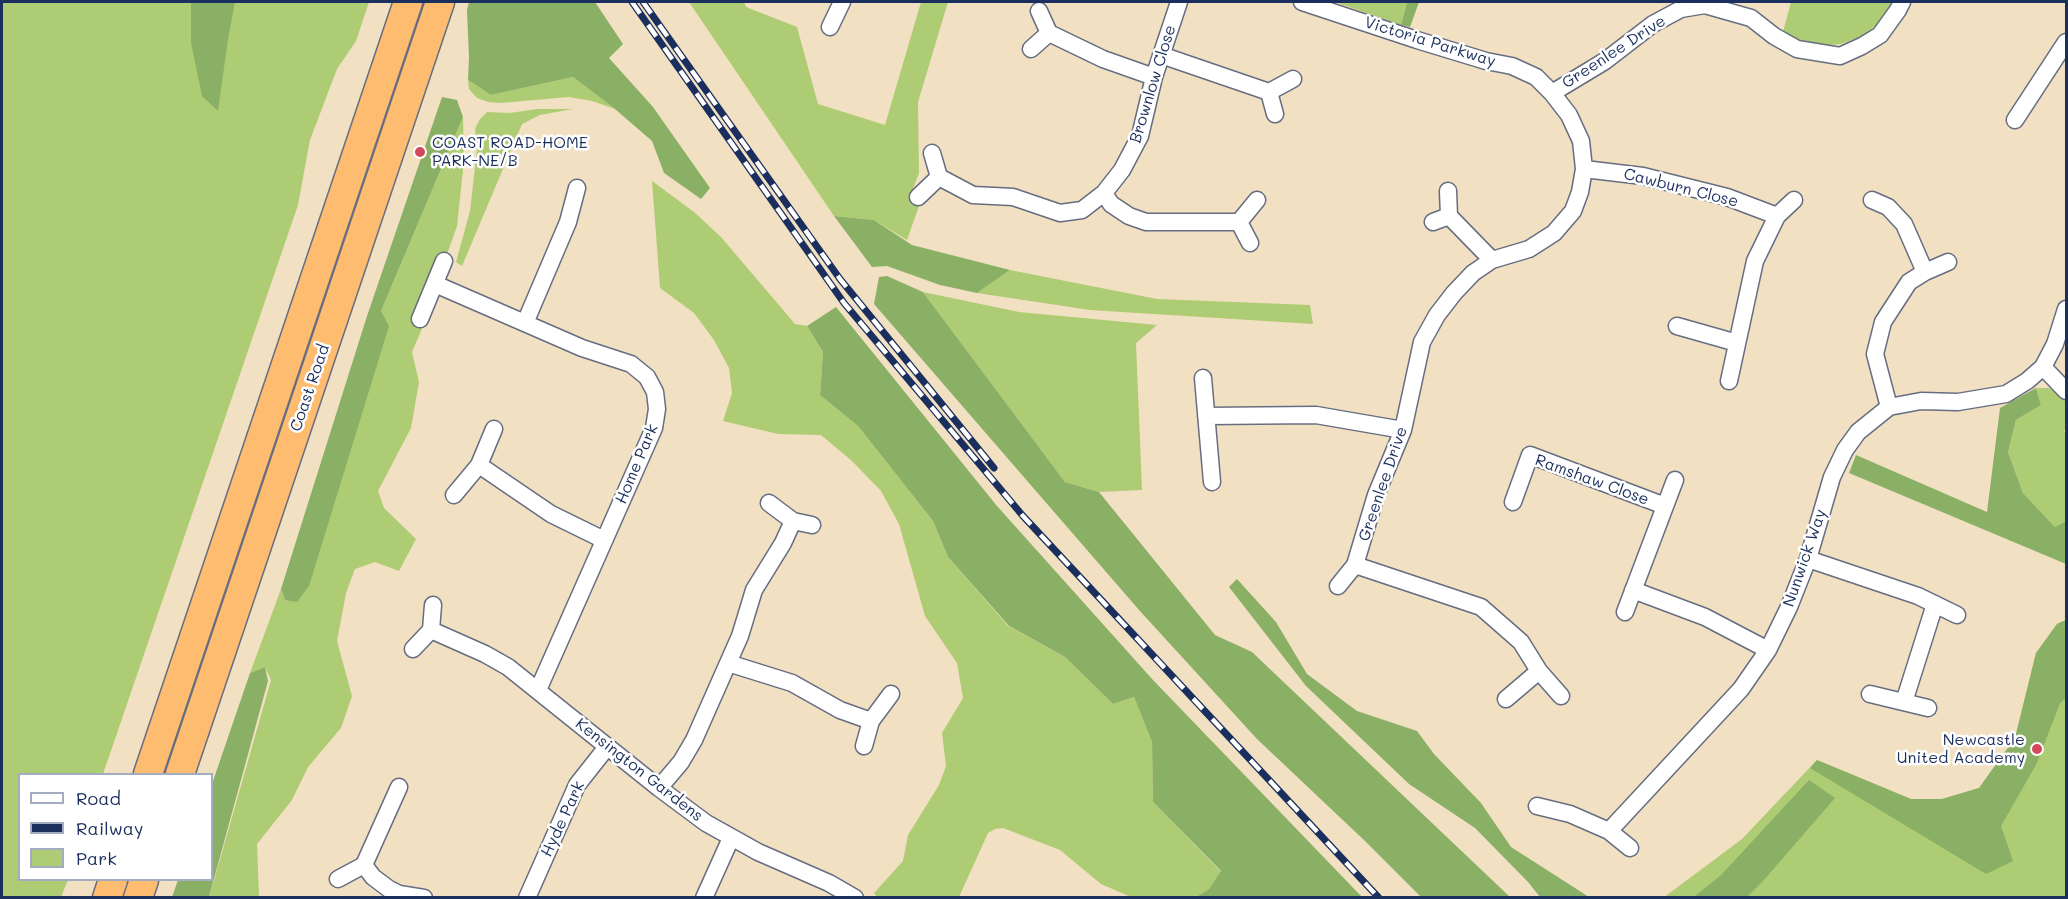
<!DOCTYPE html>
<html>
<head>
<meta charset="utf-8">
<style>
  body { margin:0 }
  #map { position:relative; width:2068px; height:899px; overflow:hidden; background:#f2e0c3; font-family:Mali,sans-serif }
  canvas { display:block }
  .frame { position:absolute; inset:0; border:3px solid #1b2f5e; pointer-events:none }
  .legend { position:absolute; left:18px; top:773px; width:195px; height:108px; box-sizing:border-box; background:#fff; border:2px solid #a4acbf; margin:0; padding:8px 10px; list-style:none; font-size:18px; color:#1b2f5e }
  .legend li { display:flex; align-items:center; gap:12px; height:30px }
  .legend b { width:30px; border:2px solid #a4acbf }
</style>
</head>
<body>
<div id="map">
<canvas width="2068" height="899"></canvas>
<div class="frame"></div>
<ul class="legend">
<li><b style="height:8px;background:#fff"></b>Road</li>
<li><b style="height:8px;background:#1b2f5e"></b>Railway</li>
<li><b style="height:16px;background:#aecc73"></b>Park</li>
</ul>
</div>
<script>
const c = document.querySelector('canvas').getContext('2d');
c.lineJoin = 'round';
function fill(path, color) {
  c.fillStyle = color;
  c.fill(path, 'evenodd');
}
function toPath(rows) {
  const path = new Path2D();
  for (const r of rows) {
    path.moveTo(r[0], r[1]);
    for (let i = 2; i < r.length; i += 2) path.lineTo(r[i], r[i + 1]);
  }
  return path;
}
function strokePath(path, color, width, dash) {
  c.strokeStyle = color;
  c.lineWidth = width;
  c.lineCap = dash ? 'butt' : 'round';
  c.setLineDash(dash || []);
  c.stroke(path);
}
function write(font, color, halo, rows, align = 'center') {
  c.font = font + ' Mali,sans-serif';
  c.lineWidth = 5;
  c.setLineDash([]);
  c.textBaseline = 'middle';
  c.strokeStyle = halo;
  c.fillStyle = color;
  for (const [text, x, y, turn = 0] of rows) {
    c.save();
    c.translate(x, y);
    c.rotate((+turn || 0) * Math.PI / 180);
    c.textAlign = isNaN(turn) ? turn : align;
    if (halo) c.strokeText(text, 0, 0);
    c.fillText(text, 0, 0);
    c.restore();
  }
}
fill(toPath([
  [2,2,369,2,356,41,337,69,310,140,298,205,103,774,20,774,20,880,68,880,61,897,2,898],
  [689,2,744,2,746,7,797,27,818,104,885,125,921,2,948,2,918,102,919,173,910,196,919,206,907,240,874,220,834,216],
  [1335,2,1407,2,1401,25],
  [1791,2,1893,2,1878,24,1862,36,1841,44,1815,47,1796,42,1783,32],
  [573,77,615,109,592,101,569,97,501,103,488,102,477,98,469,89,468,80,491,95],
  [537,109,573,109,540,115,522,124,462,266,456,262,470,211,477,149,475,129,480,119,487,112,510,113],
  [463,117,464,161,457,226,446,257,438,254,413,320,424,324,412,352,419,382,411,428,378,491,384,508,416,539,399,571,375,562,355,569,346,593,337,641,352,696,341,728,308,767,292,800,257,844,259,897,209,898,271,680,265,667,250,673,281,589,285,600,381,311],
  [652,181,694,212,721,237,795,324,807,326,823,352,820,395,858,426,933,521,948,557,1008,626,1065,657,1113,704,1134,697,1152,742,1153,802,1221,872,1209,889,1196,897,1131,897,1101,884,1060,850,1003,828,995,829,988,833,959,897,877,897,874,893,903,861,908,835,939,785,946,766,942,733,963,698,957,663,925,616,899,524,881,491,852,461,821,435,778,434,723,421,732,393,729,368,714,340,694,313,660,288],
  [1010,270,1157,299,1310,305,1313,324,1090,310,977,293],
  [923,292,1019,312,1157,325,1136,343,1142,490,1099,492,1065,482],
  [2036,388,2049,388,2066,400,2066,425,2064,432,2066,433,2066,521,2055,527,2023,493,2008,452,2016,420,2041,405],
  [2066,620,2066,897,1663,898,1742,839,1817,760,1911,799,1942,799,1979,788,2015,738,2036,653,2057,624]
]), '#aecc73');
fill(toPath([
  [191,2,235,2,228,39,218,111,202,96,191,43],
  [469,2,595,2,623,44,609,58,653,107,710,188,701,199,664,173,652,141,615,109,573,77,491,95,468,80,469,57,467,10],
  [1407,2,1419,2,1410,27,1401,25],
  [442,97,457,100,463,117,381,311,389,326,309,586,297,602,285,600,281,589,367,316],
  [834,216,874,220,912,245,1010,270,977,293,940,285,887,266,872,267],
  [887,276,923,292,1065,482,1099,492,1215,635,1252,652,1510,897,1421,897,1365,841,1257,739,1139,610,874,304,879,277],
  [836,307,997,506,1153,680,1362,897,1196,897,1209,889,1221,871,1153,802,1152,742,1134,697,1113,704,1065,657,1009,626,948,557,933,521,858,426,820,395,823,352,807,326],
  [2036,388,2041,405,2016,420,2008,452,2023,493,2055,527,2066,521,2066,564,1849,473,1856,455,1987,512,2000,408],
  [1237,579,1276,622,1307,674,1357,711,1417,731,1434,754,1481,803,1511,847,1589,897,1540,897,1528,882,1475,828,1409,784,1306,686,1229,587],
  [2066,620,2066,698,2060,703,2037,763,2001,826,2013,861,1986,874,1810,768,1817,760,1911,799,1942,799,1979,788,2015,738,2036,653,2057,624],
  [265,667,268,681,209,897,172,897,178,880,212,880,212,784,250,673],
  [1809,780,1835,798,1763,881,1747,897,1694,897,1721,875]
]), '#8ab065');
const street = toPath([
  [1179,2,1154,77,1140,136,1122,170,1104,193,1111,204,1129,216,1146,222,1239,222],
  [1302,2,1417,40,1486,61,1512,66,1536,77,1552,93,1569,115,1581,141,1584,169,1580,192,1573,211,1554,233,1529,249,1492,260,1473,273,1454,293,1437,315,1422,342,1403,430,1376,495,1355,565,1338,586],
  [830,27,842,2],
  [1049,33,1103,59,1154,77],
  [1031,49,1049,33,1039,11],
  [1161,55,1269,92],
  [1552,93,1605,61,1653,24,1681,9,1705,5,1751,18,1774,36,1797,49,1840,56,1862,46,1880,35,1898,10,1902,2],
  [1275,114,1269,92,1293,79],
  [2015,120,2066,42],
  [1584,169,1643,176,1727,197,1777,216],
  [939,177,973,195,1013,197,1060,213,1082,210,1104,193],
  [918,197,939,177,932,153],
  [1872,200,1888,207,1904,224,1925,272],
  [1449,216,1492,260],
  [1433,222,1449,216,1448,191],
  [1250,243,1239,222,1257,200],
  [435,284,582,348,631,364,647,377,655,392,657,409,654,428,538,690],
  [420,319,444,261],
  [525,323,568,222,577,188],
  [1677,326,1737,343],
  [2043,367,2066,391],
  [1203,378,1212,482],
  [1729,381,1755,261,1777,216,1794,200],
  [1889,407,1875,354,1883,322,1909,282,1925,272,1948,262],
  [1206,416,1316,415,1403,430],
  [479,465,551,514,604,540],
  [454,495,479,465,494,429],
  [1513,502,1530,455,1665,506],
  [769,503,793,521,812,525],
  [1808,559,1918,596,1957,615],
  [1355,565,1481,607,1521,642,1539,671,1561,696],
  [1633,590,1705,617,1768,650],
  [1625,612,1675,480],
  [431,630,485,654,508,667,659,788,706,823,758,852,829,883,855,898],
  [413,649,431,630,433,605],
  [728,663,792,683,840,710,871,721],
  [1870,694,1928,708],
  [1506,699,1539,671],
  [1904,702,1935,604],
  [864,746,871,721,891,694],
  [659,788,681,762,694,740,740,636,754,590,783,543,793,521],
  [1537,806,1570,814,1609,831,1630,848],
  [1609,831,1741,689,1768,650,1789,607,1808,559,1832,477,1845,450,1858,432,1889,407,1921,401,1958,402,2006,394,2027,381,2043,367,2055,344,2066,309],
  [364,865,373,877,389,889,399,894,424,898],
  [338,879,364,865,399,787],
  [527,898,577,785,607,747],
  [704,898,731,838]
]);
const highway = toPath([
  [148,774,408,2],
  [180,774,440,2],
  [107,898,113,880],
  [138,898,144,880]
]);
strokePath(street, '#666d81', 19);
strokePath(highway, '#666d81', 31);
strokePath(street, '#fff', 16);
strokePath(highway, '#fdbc6f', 28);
const rail = toPath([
  [632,2,844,303,1023,516,1379,898],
  [643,2,840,279,994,468]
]);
strokePath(rail, '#1b2f5e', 7);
strokePath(rail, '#fff', 4.5, [14]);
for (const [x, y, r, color] of [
  [420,152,6,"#d1495b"],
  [2037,749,6,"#d1495b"]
]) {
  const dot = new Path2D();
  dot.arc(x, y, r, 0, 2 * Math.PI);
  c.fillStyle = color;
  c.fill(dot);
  strokePath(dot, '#fff', 2);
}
write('16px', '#1b2f5e', '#fff', [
  ["Victoria Parkway",1430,42,17],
  ["Greenlee Drive",1614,52,-33],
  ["Brownlow Close",1153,84,-73],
  ["Cawburn Close",1681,188,14],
  ["Coast Road",310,388,-71],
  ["Home Park",637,464,-67],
  ["Ramshaw Close",1592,480,20],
  ["Greenlee Drive",1383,484,-71],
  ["Nunwick Way",1805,558,-71],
  ["Kensington Gardens",639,770,38],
  ["Hyde Park",563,819,-65]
]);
write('16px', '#1b2f5e', '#fff', [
  ["COAST ROAD-HOME",432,143],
  ["PARK-NE/B",432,161],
  ["Newcastle",2025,740,"right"],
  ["United Academy",2025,758,"right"]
], 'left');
</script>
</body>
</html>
